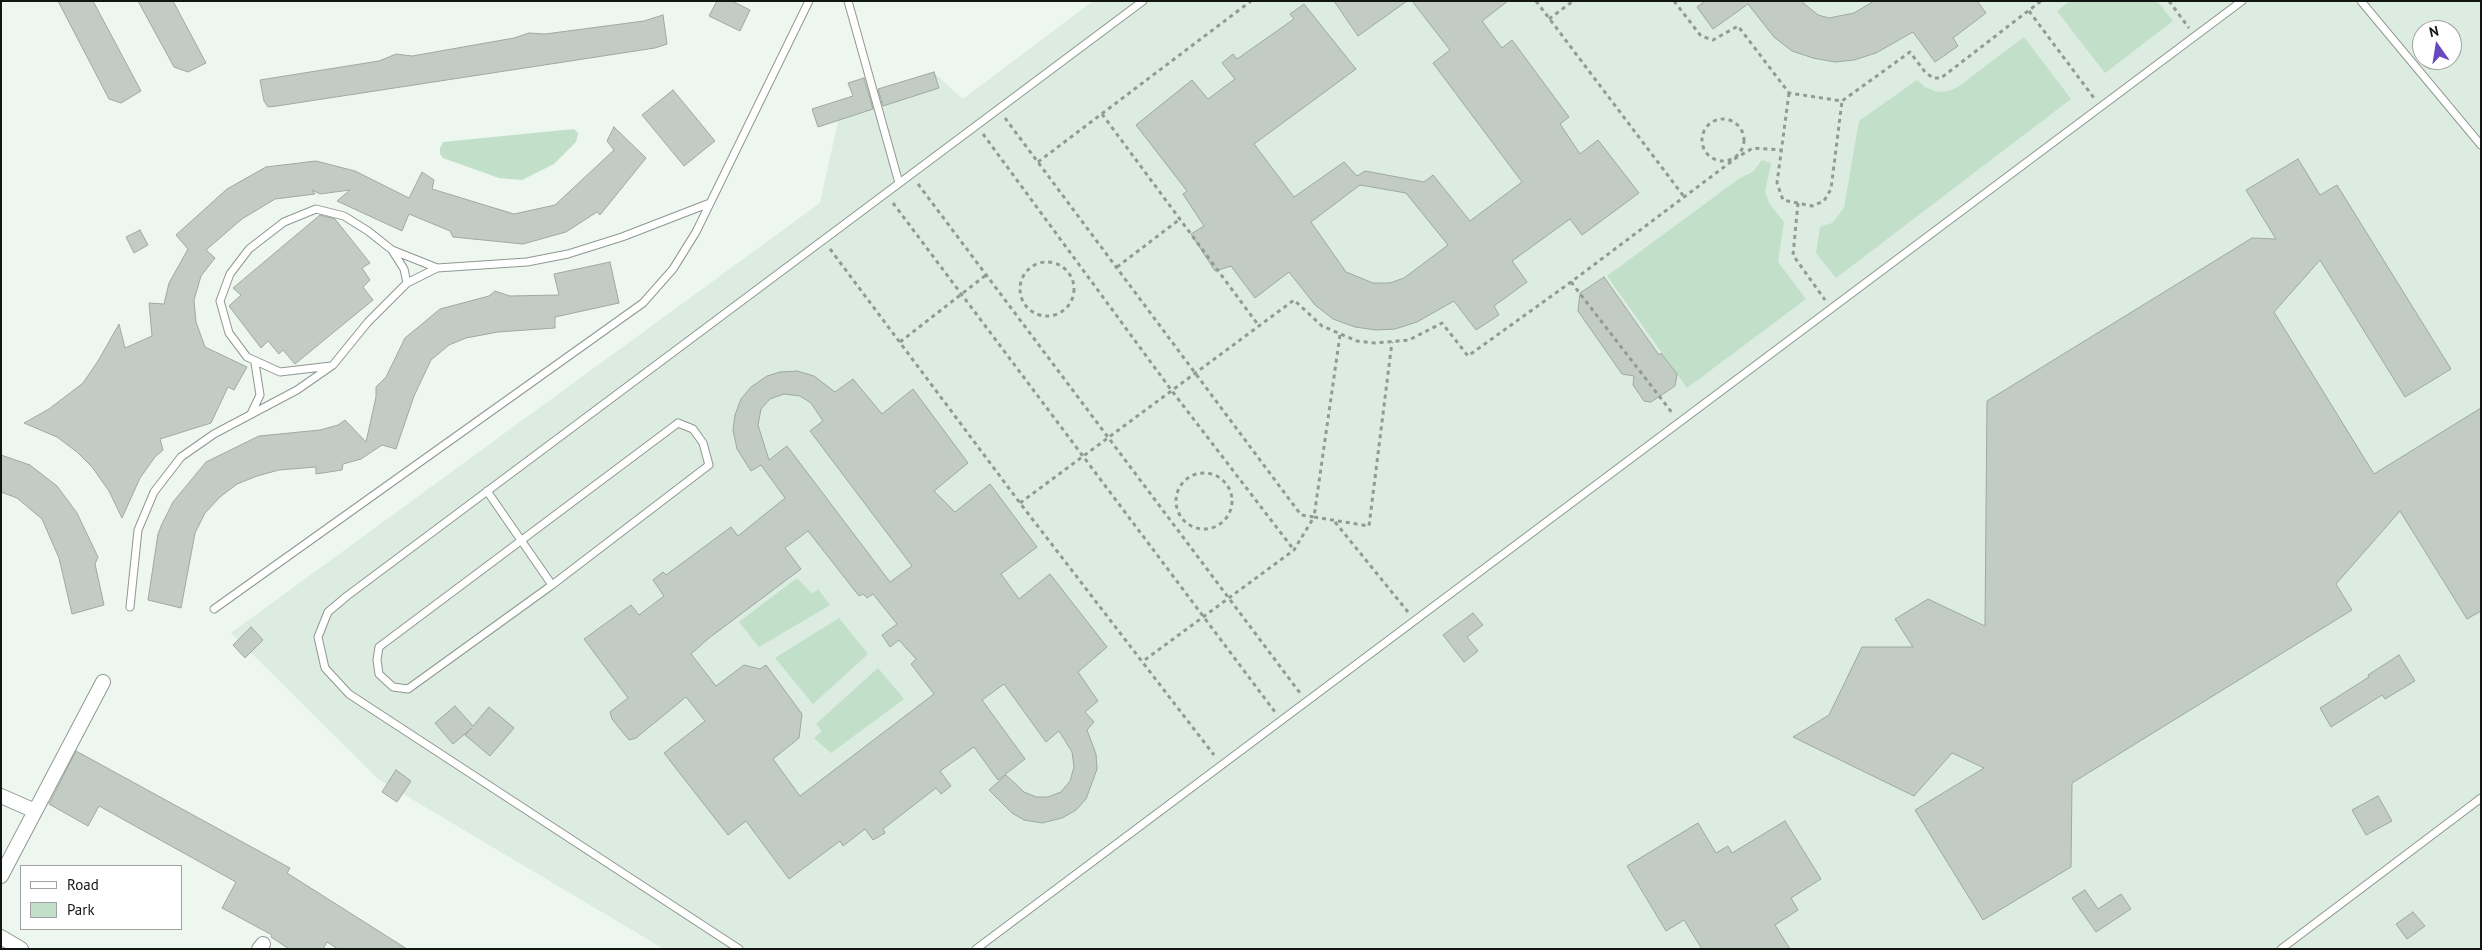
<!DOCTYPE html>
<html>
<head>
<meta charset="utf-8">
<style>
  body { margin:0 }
  #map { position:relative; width:2482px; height:950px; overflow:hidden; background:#edf6ef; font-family:"PT Sans",sans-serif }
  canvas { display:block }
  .frame { position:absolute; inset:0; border:2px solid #121613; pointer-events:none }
  .legend { position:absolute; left:20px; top:865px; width:162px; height:65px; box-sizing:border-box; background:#fff; border:1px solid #a0a2a1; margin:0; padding:6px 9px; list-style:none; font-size:15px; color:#121613 }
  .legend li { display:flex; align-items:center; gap:10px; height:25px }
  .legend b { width:25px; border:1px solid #a0a2a1 }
  .north { position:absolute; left:2412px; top:20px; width:50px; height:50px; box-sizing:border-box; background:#fff; border:1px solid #a0a2a1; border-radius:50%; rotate:347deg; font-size:14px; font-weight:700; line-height:20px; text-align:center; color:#121613 }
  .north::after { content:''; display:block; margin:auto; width:18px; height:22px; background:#6748c0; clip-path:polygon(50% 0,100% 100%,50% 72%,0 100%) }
</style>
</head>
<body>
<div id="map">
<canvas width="2482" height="950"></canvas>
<div class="frame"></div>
<ul class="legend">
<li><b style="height:6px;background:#fff"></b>Road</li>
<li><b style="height:14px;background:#c1dfc9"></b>Park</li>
</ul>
<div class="north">N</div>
</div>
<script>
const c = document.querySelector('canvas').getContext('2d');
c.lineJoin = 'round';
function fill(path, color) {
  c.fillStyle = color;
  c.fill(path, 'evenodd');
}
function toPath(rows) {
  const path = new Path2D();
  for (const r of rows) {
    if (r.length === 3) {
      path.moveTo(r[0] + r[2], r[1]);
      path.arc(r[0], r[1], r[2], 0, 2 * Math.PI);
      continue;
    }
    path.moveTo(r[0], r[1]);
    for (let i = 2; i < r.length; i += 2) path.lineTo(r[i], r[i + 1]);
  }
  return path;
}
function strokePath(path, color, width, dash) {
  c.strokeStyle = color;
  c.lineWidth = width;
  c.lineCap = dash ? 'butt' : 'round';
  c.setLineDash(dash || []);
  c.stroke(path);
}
fill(toPath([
  [1093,1,2481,1,2481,949,664,949,378,779,231,633,820,203,842,103,934,73,963,99],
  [2422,30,2452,30,2452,60,2422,60]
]), '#dcece0');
fill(toPath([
  [2070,1,2157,1,2173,21,2105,73,2057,11],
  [2024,37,2071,99,1836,278,1816,253,1820,227,1832,223,1844,208,1859,121,1917,80,1925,87,1937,92,1949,91,1958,87],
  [574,129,578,133,576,142,554,164,522,180,499,178,443,158,440,154,440,148,443,142],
  [1762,160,1771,163,1765,192,1769,203,1784,222,1778,262,1806,299,1687,388,1607,276,1740,178,1753,172],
  [797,578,812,594,818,589,830,605,759,647,739,622],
  [839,618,868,654,813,704,775,658],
  [878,668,904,699,831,753,814,738,822,731,816,724]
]), '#c1dfc9');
const building = toPath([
  [58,1,93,1,141,91,121,103,109,99,58,1],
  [138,1,173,1,206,63,188,72,174,67,138,1],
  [717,1,732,1,750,10,740,31,709,16,717,1],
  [1334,1,1407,1,1358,36,1334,1],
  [1412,1,1508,1,1482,21,1502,48,1512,40,1569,117,1560,124,1580,154,1598,140,1639,193,1582,235,1570,219,1512,261,1527,282,1494,306,1499,315,1476,330,1454,301,1417,322,1395,329,1376,330,1355,327,1333,319,1315,305,1289,272,1255,298,1231,266,1215,271,1191,234,1204,226,1183,194,1187,191,1136,125,1192,80,1208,99,1235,79,1222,63,1233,54,1237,59,1294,19,1290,14,1304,4,1356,69,1254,144,1294,197,1344,162,1357,176,1365,171,1424,182,1433,175,1470,221,1522,182,1433,63,1450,50,1412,1],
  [1360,185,1406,193,1448,245,1404,278,1390,283,1373,283,1346,272,1311,222,1360,185],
  [1705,1,1801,1,1818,15,1829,18,1854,13,1874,1,1977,1,1986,13,1953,38,1958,46,1935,62,1913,32,1876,53,1854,60,1835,62,1813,58,1792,51,1774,37,1748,4,1713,29,1697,7,1705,1],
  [663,15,667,44,655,48,277,106,268,107,264,101,260,80,379,61,396,54,412,56,514,38,529,33,545,34,644,21,663,15],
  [934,72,939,88,883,106,878,89,934,72],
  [864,78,873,109,818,127,812,109,853,96,848,83,864,78],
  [673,90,715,141,684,166,642,115,673,90],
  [614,127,646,158,600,215,597,212,566,232,523,244,453,237,450,231,409,214,402,231,337,201,350,190,320,194,312,190,315,194,275,199,242,219,206,250,215,258,201,276,194,300,196,322,205,347,247,367,234,390,228,387,211,423,160,439,163,450,155,457,140,478,122,518,109,491,92,467,77,452,57,437,24,423,49,409,83,383,98,361,119,324,125,348,152,336,149,303,164,304,169,283,188,249,176,235,227,189,266,167,316,161,355,171,409,198,422,172,434,180,432,189,514,214,555,205,614,150,607,141,614,127],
  [2298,159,2320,195,2337,185,2451,369,2405,397,2320,260,2274,312,2374,474,2481,408,2481,611,2467,619,2400,511,2336,584,2352,610,2072,783,2071,867,1983,920,1915,810,1984,768,1952,753,1914,796,1793,737,1829,715,1862,647,1913,647,1895,619,1928,599,1985,626,1987,401,2252,238,2276,239,2246,190,2298,159],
  [320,215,335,219,370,263,362,268,370,280,363,287,373,300,295,364,283,350,279,354,268,341,261,348,229,306,241,295,233,288,320,215],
  [140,230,148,245,134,253,126,237,140,230],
  [610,262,619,303,555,317,555,328,498,332,466,338,449,345,431,360,414,396,396,449,382,445,361,459,343,464,342,470,316,474,316,467,279,470,257,476,237,484,220,497,205,513,195,533,181,608,148,600,158,534,162,524,173,502,206,462,259,436,320,430,338,425,345,420,366,442,376,397,376,387,386,377,405,338,440,309,489,296,495,291,510,296,559,295,554,274,610,262],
  [1604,277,1659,355,1661,353,1677,374,1675,386,1651,402,1644,401,1633,385,1634,376,1622,374,1578,311,1580,293,1604,277],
  [797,371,814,376,835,392,853,379,882,414,913,389,968,463,934,491,955,512,990,484,1037,547,1001,574,1019,599,1050,574,1107,647,1078,672,1098,701,1085,712,1094,722,1087,730,1096,754,1097,769,1086,799,1076,810,1062,818,1042,823,1024,820,1012,813,989,790,1006,775,1024,792,1036,797,1048,797,1061,792,1070,781,1074,767,1072,752,1059,731,1046,742,1004,684,982,700,1025,759,998,780,974,747,940,771,951,786,941,794,936,788,883,829,885,833,873,840,865,829,843,846,840,841,789,879,746,821,728,835,664,753,705,721,686,697,636,738,629,740,612,719,610,712,628,698,584,639,631,605,639,615,664,596,653,580,663,572,666,575,731,527,738,536,785,498,761,465,751,471,737,449,733,430,735,415,741,399,751,387,767,376,780,372,797,371],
  [784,394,800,396,811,403,823,421,810,431,912,566,890,582,787,446,769,460,758,425,761,409,770,399,784,394],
  [808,531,859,596,863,594,867,598,873,594,897,624,882,635,890,647,899,640,916,659,911,664,934,694,800,796,773,759,799,738,802,714,766,665,760,669,744,665,716,686,691,654,709,638,801,569,785,548,808,531],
  [1,455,30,465,57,486,77,513,98,557,95,564,104,605,72,614,59,558,42,519,17,498,1,492,1,455],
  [1473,613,1483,625,1467,637,1478,651,1464,662,1443,635,1473,613],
  [251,627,263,640,245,658,233,645,251,627],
  [2399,655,2415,681,2385,699,2382,695,2331,727,2320,708,2369,677,2368,675,2399,655],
  [455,706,473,726,489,707,514,728,490,756,465,735,472,728,453,744,435,723,455,706],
  [76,751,290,868,287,873,407,949,338,949,327,942,323,949,289,949,271,937,272,935,222,908,236,882,99,806,88,826,49,804,76,751],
  [396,770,411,781,397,802,382,792,396,770],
  [2378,796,2392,821,2366,835,2352,810,2378,796],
  [1785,821,1821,879,1791,898,1798,910,1775,925,1790,949,1702,949,1684,920,1666,931,1627,866,1698,823,1716,853,1728,846,1732,853,1785,821],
  [2085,890,2098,909,2121,894,2131,909,2096,932,2072,898,2085,890],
  [2413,912,2425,926,2407,939,2396,924,2413,912]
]);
fill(building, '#c2ccc4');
strokePath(building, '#9fa8a1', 1);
const service = toPath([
  [848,1,899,183],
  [2361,1,2481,145],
  [392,250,404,269,407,283],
  [331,366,280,372,247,357,229,333,220,301,230,274,249,249,284,222,316,209,344,216,368,231,392,250,437,268],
  [251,414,260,395,255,363],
  [678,423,693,429,703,443,709,465,552,585,408,689,393,687,379,674,377,660,379,647,678,423],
  [487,491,552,585],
  [130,607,138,530,154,492,181,457,214,434,297,390,333,365,368,322,407,283,437,268,527,262,568,254,622,237,710,203],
  [214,609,643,303,673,269,696,232,809,1],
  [739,949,349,694,325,668,318,637,328,612,347,596,1143,1],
  [976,949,2242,1],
  [2281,949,2481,798]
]);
const minor = toPath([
  [1,796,35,811],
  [1,876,103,682],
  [1,937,21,949],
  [259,949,263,944]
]);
strokePath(service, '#8f9891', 9);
strokePath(minor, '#8f9891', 16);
strokePath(toPath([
  [1536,1,1685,198],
  [1674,1,1701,36,1713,40,1738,26,1789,93,1842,101,1910,52,1925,72,1933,78,1941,78,2041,1],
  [2169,1,2189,28],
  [2029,11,2094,98],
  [1549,19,1573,1],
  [1789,93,1777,183,1783,200,1812,206,1824,201,1831,189,1842,101],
  [1102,114,1259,326],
  [1005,118,1301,515,1314,517,1294,550,1142,662],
  [1723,140,21],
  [983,134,1172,391,1294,550],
  [1038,162,1251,1],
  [918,184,1300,693],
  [893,203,1275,712],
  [1798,203,1793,255,1825,300],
  [830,249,1020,503,1214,755],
  [1047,289,27],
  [1117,267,1180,219],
  [1571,282,1673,414],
  [1340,335,1314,517,1369,526,1392,342],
  [900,342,986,275],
  [1204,501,28],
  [1020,503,1294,300,1322,326,1357,341,1375,343,1409,340,1442,323,1468,356,1571,282,1736,158,1753,148,1781,150],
  [1335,522,1408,612]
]), '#939a95', 3, [4, 4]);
strokePath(service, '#fff', 7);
strokePath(minor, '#fff', 14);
</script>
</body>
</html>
